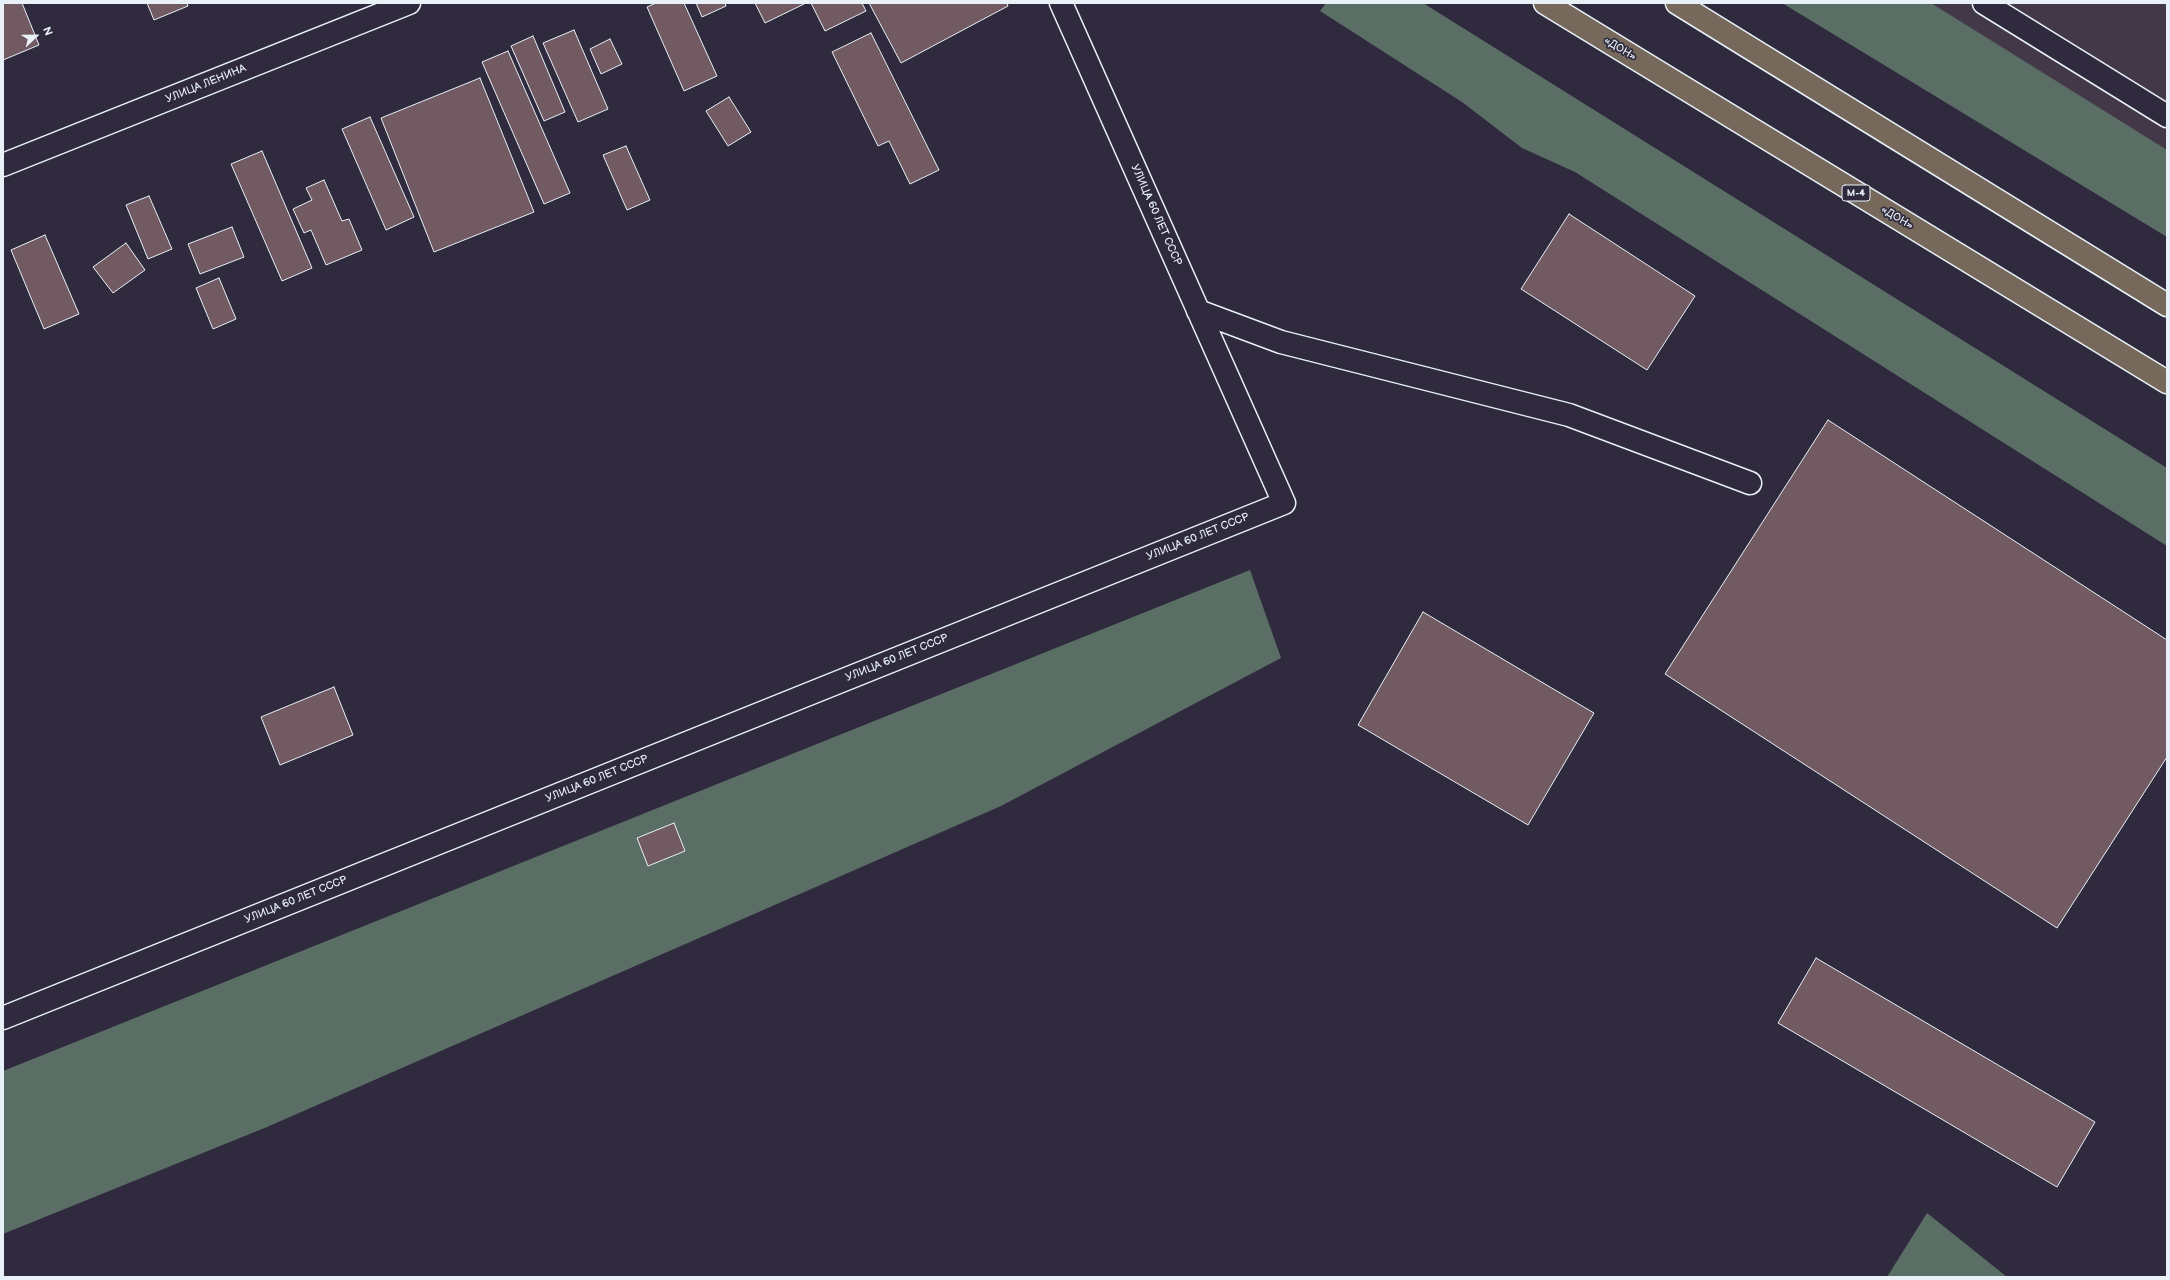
<!DOCTYPE html>
<html>
<head>
<meta charset="utf-8">
<style>
  body { margin:0 }
  #map { position:relative; width:2170px; height:1280px; overflow:hidden; background:#2f2a3d; font-family:"Balsamiq Sans",sans-serif }
  canvas { display:block }
  .frame { position:absolute; inset:0; border:4px solid #e8f1f8; pointer-events:none }
  .north { position:absolute; left:16px; top:16px; width:40px; height:40px; -webkit-text-stroke:3px #2f2a3d; paint-order:stroke; rotate:68deg; font-size:11px; font-weight:700; line-height:16px; text-align:center; color:#e8f1f8 }
  .north::after { content:''; display:block; margin:auto; width:14px; height:18px; background:#e8f1f8; clip-path:polygon(50% 0,100% 100%,50% 72%,0 100%) }
</style>
</head>
<body>
<div id="map">
<canvas width="2170" height="1280"></canvas>
<div class="frame"></div>
<div class="north">N</div>
</div>
<script>
const c = document.querySelector('canvas').getContext('2d');
c.lineJoin = 'round';
function fill(path, color) {
  c.fillStyle = color;
  c.fill(path, 'evenodd');
}
function toPath(rows) {
  const path = new Path2D();
  for (const r of rows) {
    path.moveTo(r[0], r[1]);
    for (let i = 2; i < r.length; i += 2) path.lineTo(r[i], r[i + 1]);
  }
  return path;
}
function strokePath(path, color, width, dash) {
  c.strokeStyle = color;
  c.lineWidth = width;
  c.lineCap = dash ? 'butt' : 'round';
  c.setLineDash(dash || []);
  c.stroke(path);
}
function write(font, color, halo, rows, align = 'center') {
  c.font = font + ' "Balsamiq Sans",sans-serif';
  c.lineWidth = 3.5;
  c.setLineDash([]);
  c.textBaseline = 'middle';
  c.strokeStyle = halo;
  c.fillStyle = color;
  for (const [text, x, y, turn = 0] of rows) {
    c.save();
    c.translate(x, y);
    c.rotate((+turn || 0) * Math.PI / 180);
    c.textAlign = isNaN(turn) ? turn : align;
    if (halo) c.strokeText(text, 0, 0);
    c.fillText(text, 0, 0);
    c.restore();
  }
}
fill(toPath([
  [1926,3,2167,3,2167,153]
]), '#433848');
fill(toPath([
  [1326,3,1423,3,2167,468,2167,546,1575,172,1522,148,1462,102,1320,11],
  [1782,3,1931,3,2167,150,2167,237],
  [1250,570,1281,658,1001,806,267,1127,3,1234,3,1071],
  [1927,1213,2007,1277,1887,1277]
]), '#5b6e66');
const building = toPath([
  [3,3,22,3,39,45,3,60,3,3],
  [147,3,187,3,188,6,154,20,147,3],
  [656,3,684,3,717,76,684,91,647,7,656,3],
  [696,3,725,3,726,6,702,17,696,3],
  [755,3,804,3,804,4,765,23,755,3],
  [811,3,862,3,866,11,825,31,811,3],
  [869,3,1007,3,1008,6,901,63,869,3],
  [574,30,608,109,578,122,543,43,574,30],
  [871,33,939,170,910,184,889,141,878,146,832,52,871,33],
  [533,36,565,112,544,121,511,46,533,36],
  [610,39,622,64,601,74,590,49,610,39],
  [508,51,570,193,544,204,482,62,508,51],
  [480,78,534,212,434,252,381,118,480,78],
  [729,97,751,132,728,146,706,111,729,97],
  [370,117,414,217,386,230,342,129,370,117],
  [626,146,650,200,627,210,603,155,626,146],
  [262,151,312,268,282,281,231,164,262,151],
  [324,180,342,221,349,219,362,250,326,265,311,230,304,233,293,209,312,200,306,188,324,180],
  [149,196,172,249,148,259,126,205,149,196],
  [1569,214,1695,296,1647,370,1521,289,1569,214],
  [232,227,244,257,200,274,188,244,232,227],
  [45,235,79,314,44,329,11,250,45,235],
  [126,243,145,270,113,293,93,267,126,243],
  [219,278,236,319,213,329,196,288,219,278],
  [1828,420,2167,640,2167,757,2057,928,1665,674,1828,420],
  [1423,612,1594,713,1528,825,1358,725,1423,612],
  [334,687,353,735,280,765,261,717,334,687],
  [674,823,685,851,648,866,637,838,674,823],
  [1816,958,2095,1122,2057,1187,1778,1023,1816,958]
]);
fill(building, '#715a62');
strokePath(building, '#e8f1f8', 1);
const minor = toPath([
  [1984,3,2167,116],
  [3,165,409,3],
  [1198,311,1281,342,1569,415,1750,483],
  [3,1018,1284,503,1061,3]
]);
const highway = toPath([
  [1545,3,2167,382],
  [1677,3,2167,305]
]);
strokePath(minor, '#e8f1f8', 25);
strokePath(highway, '#e8f1f8', 25);
strokePath(minor, '#2f2a3d', 22);
strokePath(highway, '#76695c', 22);
for (const [x, y, w] of [
  [1856,193,28]
]) {
  const box = new Path2D();
  box.roundRect(x - w / 2, y - 8, w, 16, 3);
  c.fillStyle = '#2f2a3d';
  c.fill(box);
  strokePath(box, '#e8f1f8', 1);
}
write('bold 10px', '#e8f1f8', null, [
  ["М-4",1856,193]
]);
write('11px', '#e8f1f8', '#2f2a3d', [
  ["«ДОН»",1620,49,31],
  ["УЛИЦА ЛЕНИНА",206,84,-22],
  ["УЛИЦА 60 ЛЕТ СССР",1156,215,66],
  ["«ДОН»",1897,218,31],
  ["УЛИЦА 60 ЛЕТ СССР",1198,537,-22],
  ["УЛИЦА 60 ЛЕТ СССР",897,658,-22],
  ["УЛИЦА 60 ЛЕТ СССР",597,779,-22],
  ["УЛИЦА 60 ЛЕТ СССР",296,900,-22]
]);
</script>
</body>
</html>
